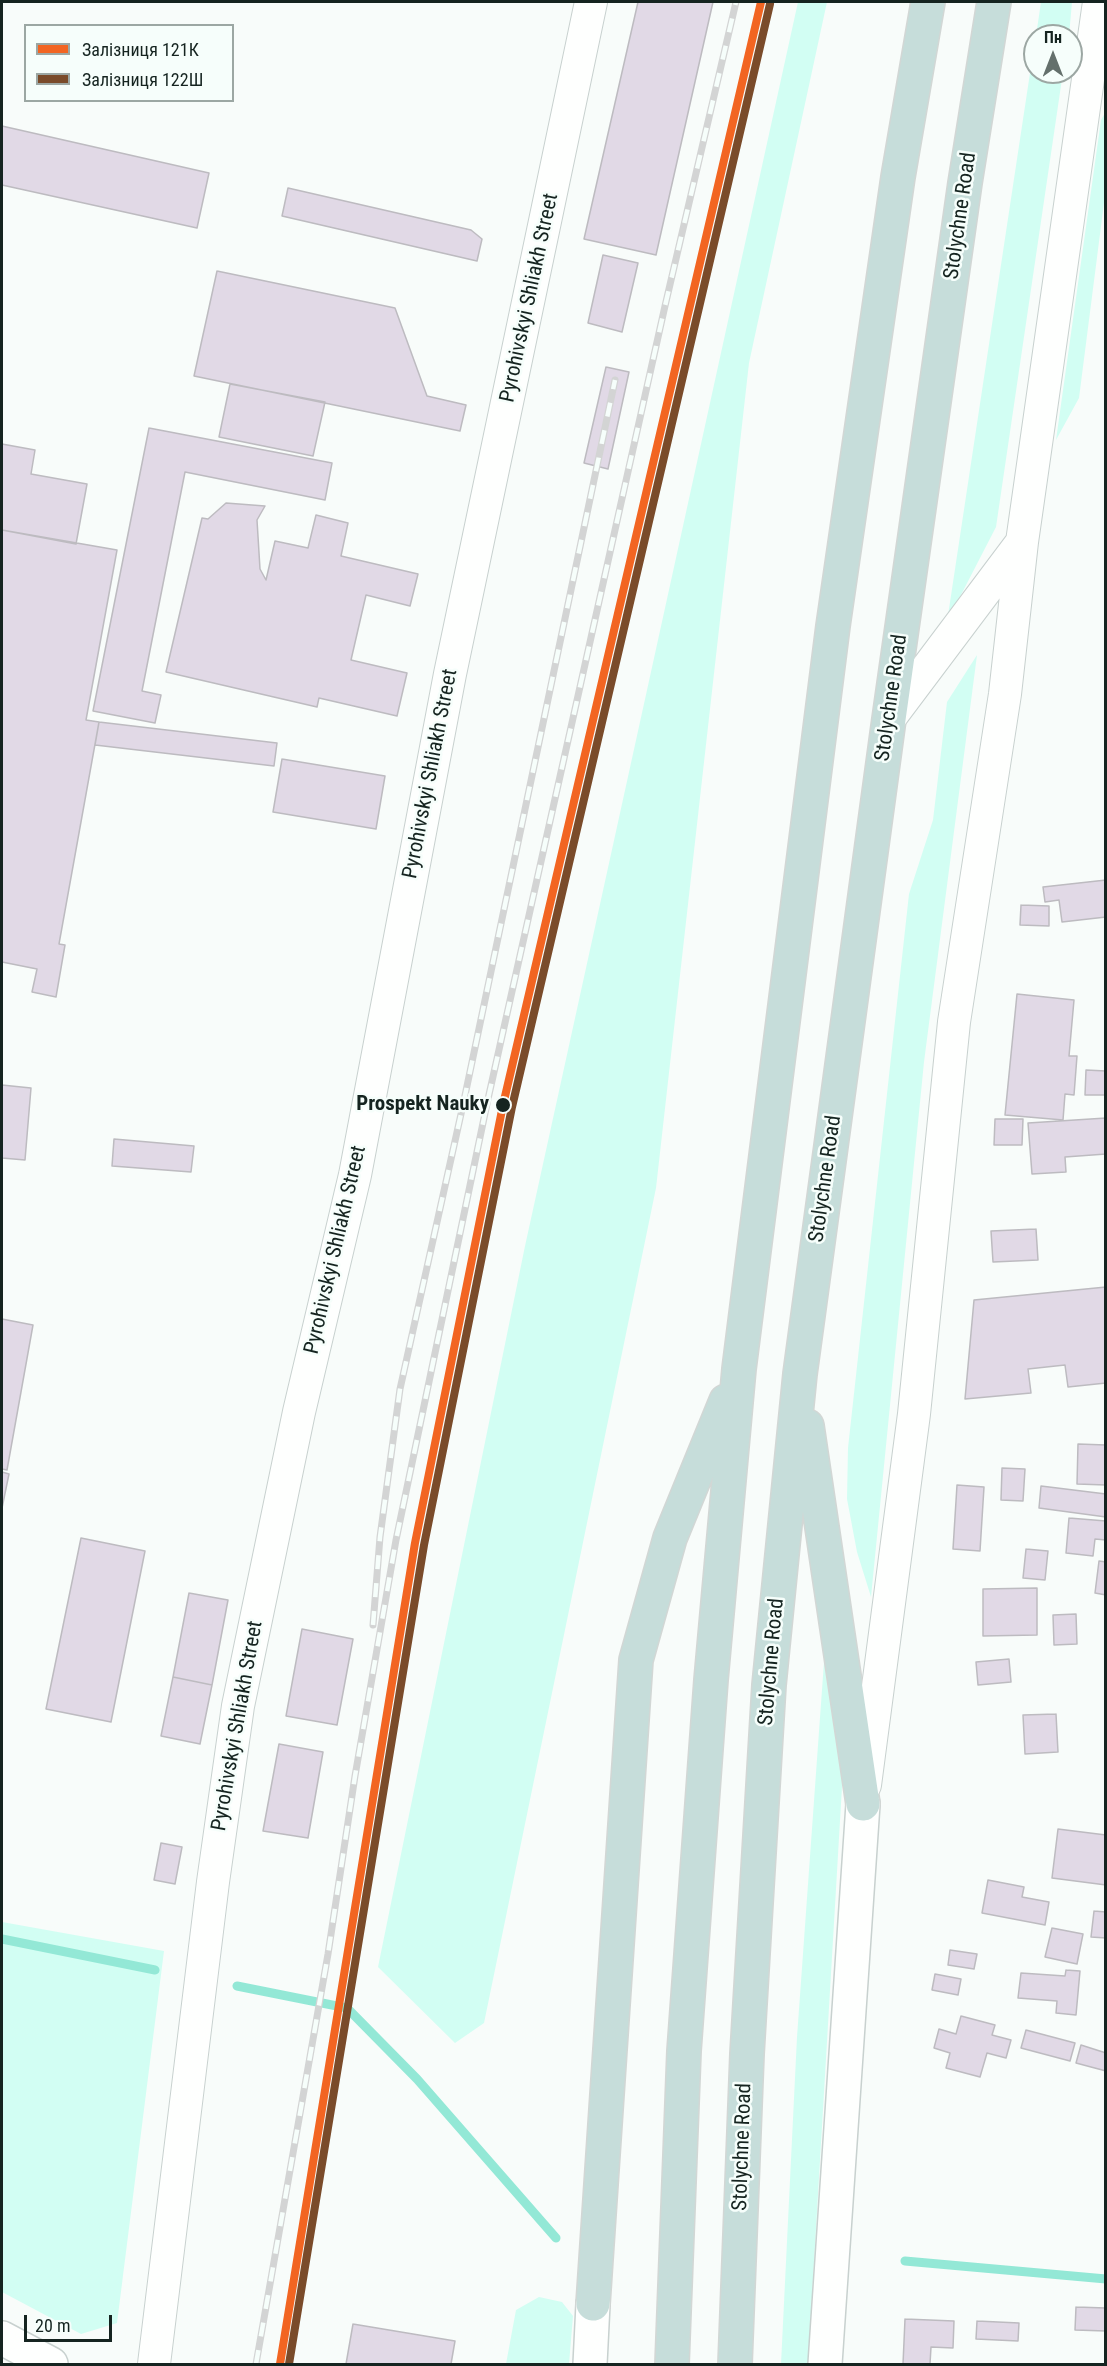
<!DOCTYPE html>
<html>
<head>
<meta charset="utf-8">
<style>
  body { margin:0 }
  #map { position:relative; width:1107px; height:2366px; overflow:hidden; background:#f8fcfa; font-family:"Roboto Condensed",sans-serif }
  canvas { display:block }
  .frame { position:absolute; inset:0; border:3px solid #152420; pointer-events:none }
  .legend { position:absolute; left:24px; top:24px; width:210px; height:78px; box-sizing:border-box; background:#f6fefb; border:2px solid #9ca7a3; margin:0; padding:8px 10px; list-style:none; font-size:18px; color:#152420 }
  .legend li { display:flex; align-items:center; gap:12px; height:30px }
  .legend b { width:30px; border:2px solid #9ca7a3 }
  .north { position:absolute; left:1023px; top:24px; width:60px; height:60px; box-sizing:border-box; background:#f6fefb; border:2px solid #9ca7a3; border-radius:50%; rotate:0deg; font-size:16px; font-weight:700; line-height:24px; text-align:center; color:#152420 }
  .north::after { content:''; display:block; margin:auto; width:21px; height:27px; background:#64706c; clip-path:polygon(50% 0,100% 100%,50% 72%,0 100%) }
  .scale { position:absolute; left:24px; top:2315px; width:88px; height:27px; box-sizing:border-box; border:3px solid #152420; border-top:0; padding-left:8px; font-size:18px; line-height:21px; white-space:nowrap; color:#152420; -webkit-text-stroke:4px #f6fefb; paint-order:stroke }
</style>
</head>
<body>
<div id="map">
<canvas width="1107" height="2366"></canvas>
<div class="frame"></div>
<ul class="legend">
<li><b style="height:8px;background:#f26522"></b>Залізниця 121К</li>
<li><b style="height:8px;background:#7a4b2a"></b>Залізниця 122Ш</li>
</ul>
<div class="north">Пн</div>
<div class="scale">20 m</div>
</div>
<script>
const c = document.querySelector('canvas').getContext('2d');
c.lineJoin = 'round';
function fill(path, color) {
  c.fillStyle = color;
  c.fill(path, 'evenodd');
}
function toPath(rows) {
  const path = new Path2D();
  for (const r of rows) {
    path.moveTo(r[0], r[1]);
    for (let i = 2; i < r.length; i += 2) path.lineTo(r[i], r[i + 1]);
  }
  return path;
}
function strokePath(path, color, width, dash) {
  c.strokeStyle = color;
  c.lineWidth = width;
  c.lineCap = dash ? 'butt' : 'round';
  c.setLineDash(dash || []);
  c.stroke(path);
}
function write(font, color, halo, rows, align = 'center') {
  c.font = font + ' "Roboto Condensed",sans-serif';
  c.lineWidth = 5;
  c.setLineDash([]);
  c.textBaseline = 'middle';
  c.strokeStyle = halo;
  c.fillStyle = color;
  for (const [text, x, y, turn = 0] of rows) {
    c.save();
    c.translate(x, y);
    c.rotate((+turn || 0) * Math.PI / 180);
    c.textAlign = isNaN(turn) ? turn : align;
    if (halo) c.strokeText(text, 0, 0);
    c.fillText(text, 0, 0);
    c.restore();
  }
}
fill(toPath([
  [798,2,827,2,749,363,656,1188,484,2023,455,2043,378,1967,525,1246],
  [1041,2,1072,2,1069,36,1036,36],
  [1035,40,1035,72,1063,72,996,527,947,622],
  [1105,113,1105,195,1079,398,1056,440,1101,120],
  [977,655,924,1062,871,1597,857,1552,847,1499,848,1448,909,894,933,820,947,702],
  [825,1648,843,1770,808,2364,781,2364,797,2037],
  [2,1922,164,1951,117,2323,81,2334,2,2292],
  [539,2297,562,2302,573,2316,569,2364,506,2364,516,2310]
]), '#d2fef3');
strokePath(toPath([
  [2,1939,155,1970],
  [237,1986,347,2008,417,2079,556,2238],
  [905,2261,1106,2279]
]), '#93e8d6', 9);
const building = toPath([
  [638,2,713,2,656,255,584,239,638,2],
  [2,126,209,173,197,228,2,185,2,126],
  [288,188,471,230,482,239,477,261,282,216,288,188],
  [603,255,638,263,622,332,588,323,603,255],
  [217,271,395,308,427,396,466,405,460,431,194,376,217,271],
  [606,367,629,372,608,469,584,463,606,367],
  [230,384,325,402,313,456,219,437,230,384],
  [149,428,332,463,325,500,185,472,142,691,161,695,155,723,93,711,149,428],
  [2,444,35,450,31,474,87,484,76,544,2,530,2,444],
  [226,503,265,506,257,520,260,569,266,580,275,541,308,548,316,515,348,523,341,556,418,574,410,606,366,595,351,660,407,673,397,716,319,698,317,707,166,672,202,518,208,519,226,503],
  [2,530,117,550,86,720,99,722,59,944,65,945,56,997,32,992,37,969,2,962,2,530],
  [99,722,277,743,274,766,95,745,99,722],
  [282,759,385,776,376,829,273,812,282,759],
  [1106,880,1106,917,1062,922,1059,900,1045,902,1043,887,1106,880],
  [1021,905,1049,906,1049,926,1020,925,1021,905],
  [1017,994,1074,1000,1069,1056,1077,1056,1074,1095,1065,1094,1063,1120,1005,1115,1017,994],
  [1086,1070,1106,1071,1106,1095,1085,1095,1086,1070],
  [2,1085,31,1088,25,1160,2,1158,2,1085],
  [1106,1118,1106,1154,1065,1157,1066,1172,1032,1174,1028,1123,1106,1118],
  [995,1119,1023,1119,1022,1145,994,1145,995,1119],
  [114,1139,194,1146,191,1172,112,1166,114,1139],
  [1036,1229,1038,1260,993,1262,991,1231,1036,1229],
  [1106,1287,1106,1383,1068,1387,1065,1365,1028,1369,1031,1393,965,1399,974,1300,1106,1287],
  [2,1319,33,1325,7,1470,2,1469,2,1319],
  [1078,1444,1106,1445,1106,1485,1077,1484,1078,1444],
  [1002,1468,1025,1469,1023,1501,1001,1500,1002,1468],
  [2,1472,9,1474,2,1508,2,1472],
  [957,1485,984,1487,980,1551,953,1549,957,1485],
  [1041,1486,1106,1494,1106,1517,1039,1508,1041,1486],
  [1069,1518,1106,1521,1106,1540,1095,1539,1093,1556,1066,1553,1069,1518],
  [81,1538,145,1551,111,1722,46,1709,81,1538],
  [1026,1549,1048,1551,1045,1580,1023,1578,1026,1549],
  [1099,1561,1106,1562,1106,1595,1095,1593,1099,1561],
  [1037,1588,1037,1635,983,1636,983,1589,1037,1588],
  [189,1593,228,1600,212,1685,173,1677,189,1593],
  [1076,1614,1077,1644,1054,1645,1053,1615,1076,1614],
  [302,1629,353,1639,337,1725,286,1716,302,1629],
  [1009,1659,1011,1682,978,1685,976,1662,1009,1659],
  [173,1677,212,1685,200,1744,161,1736,173,1677],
  [1056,1714,1058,1752,1025,1754,1023,1715,1056,1714],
  [279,1744,323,1752,308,1838,263,1831,279,1744],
  [1058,1829,1106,1835,1106,1885,1052,1878,1058,1829],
  [161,1843,182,1847,175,1884,154,1880,161,1843],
  [988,1880,1024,1887,1022,1897,1049,1902,1045,1925,982,1913,988,1880],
  [1094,1911,1106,1912,1106,1938,1091,1937,1094,1911],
  [1052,1928,1083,1934,1077,1964,1045,1957,1052,1928],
  [950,1950,977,1954,974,1969,948,1965,950,1950],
  [1066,1970,1080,1971,1076,2015,1056,2013,1057,2001,1018,1998,1021,1973,1065,1976,1066,1970],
  [935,1974,961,1979,958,1995,932,1990,935,1974],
  [961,2016,995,2025,992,2035,1011,2040,1006,2058,987,2053,980,2077,946,2068,950,2053,934,2048,939,2029,956,2034,961,2016],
  [1026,2030,1075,2043,1070,2061,1021,2048,1026,2030],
  [1081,2045,1106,2053,1106,2071,1076,2063,1081,2045],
  [1076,2307,1106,2308,1106,2331,1075,2330,1076,2307],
  [905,2319,954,2321,953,2348,931,2347,930,2364,903,2364,905,2319],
  [977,2321,1019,2323,1018,2341,976,2339,977,2321],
  [353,2324,455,2341,451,2364,346,2364,353,2324]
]);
fill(building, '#e1d9e6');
strokePath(building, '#bdbbc0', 1.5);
const street = toPath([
  [889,719,1022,542],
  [865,1785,914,1414,954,1022,1005,694,1022,542,1099,2],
  [154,2364,213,1882,238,1706,299,1412,355,1175,450,674,591,2]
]);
const secondary = toPath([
  [2,2338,51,2364],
  [590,2364,593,2304],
  [825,2364,863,1804]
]);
const highway = toPath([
  [807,1426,863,1804],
  [593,2304,636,1660,670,1538,726,1401],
  [672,2364,684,2051,711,1680,739,1369,833,626,898,177,928,2],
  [735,2364,747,2054,769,1685,800,1374,889,719,965,183,994,2]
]);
strokePath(street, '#c8d1cf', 34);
strokePath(secondary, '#c8d1cf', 36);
strokePath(highway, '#d2d7d5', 36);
strokePath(street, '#fefffe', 32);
strokePath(secondary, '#fefffe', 33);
strokePath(highway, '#c6ddda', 33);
const rail = toPath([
  [373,1625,380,1537,400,1389,463,1105,615,380],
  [256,2364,328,1954,355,1776,396,1540,488,1099,665,306,736,2]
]);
strokePath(rail, '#d3d4d4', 7);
strokePath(rail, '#f6fefb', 4.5, [14]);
strokePath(toPath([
  [280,2364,415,1543,503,1105,761,2]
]), '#f26522', 8);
strokePath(toPath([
  [289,2364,424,1545,512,1107,770,4]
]), '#7a4b2a', 8);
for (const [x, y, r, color] of [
  [503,1105,8,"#152420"]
]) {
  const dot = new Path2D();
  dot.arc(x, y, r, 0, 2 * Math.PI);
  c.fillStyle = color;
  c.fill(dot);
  strokePath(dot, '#f6fefb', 2);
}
write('21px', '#152420', '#f6fefb', [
  ["Stolychne Road",961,216,-82],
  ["Pyrohivskyi Shliakh Street",530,298,-78],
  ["Stolychne Road",892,698,-82],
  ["Pyrohivskyi Shliakh Street",431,774,-79],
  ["Stolychne Road",826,1179,-82],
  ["Pyrohivskyi Shliakh Street",336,1250,-77],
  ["Stolychne Road",772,1662,-85],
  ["Pyrohivskyi Shliakh Street",238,1726,-80],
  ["Stolychne Road",743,2147,-88]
]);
write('bold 21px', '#152420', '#f6fefb', [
  ["Prospekt Nauky",489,1105]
], 'right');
</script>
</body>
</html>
